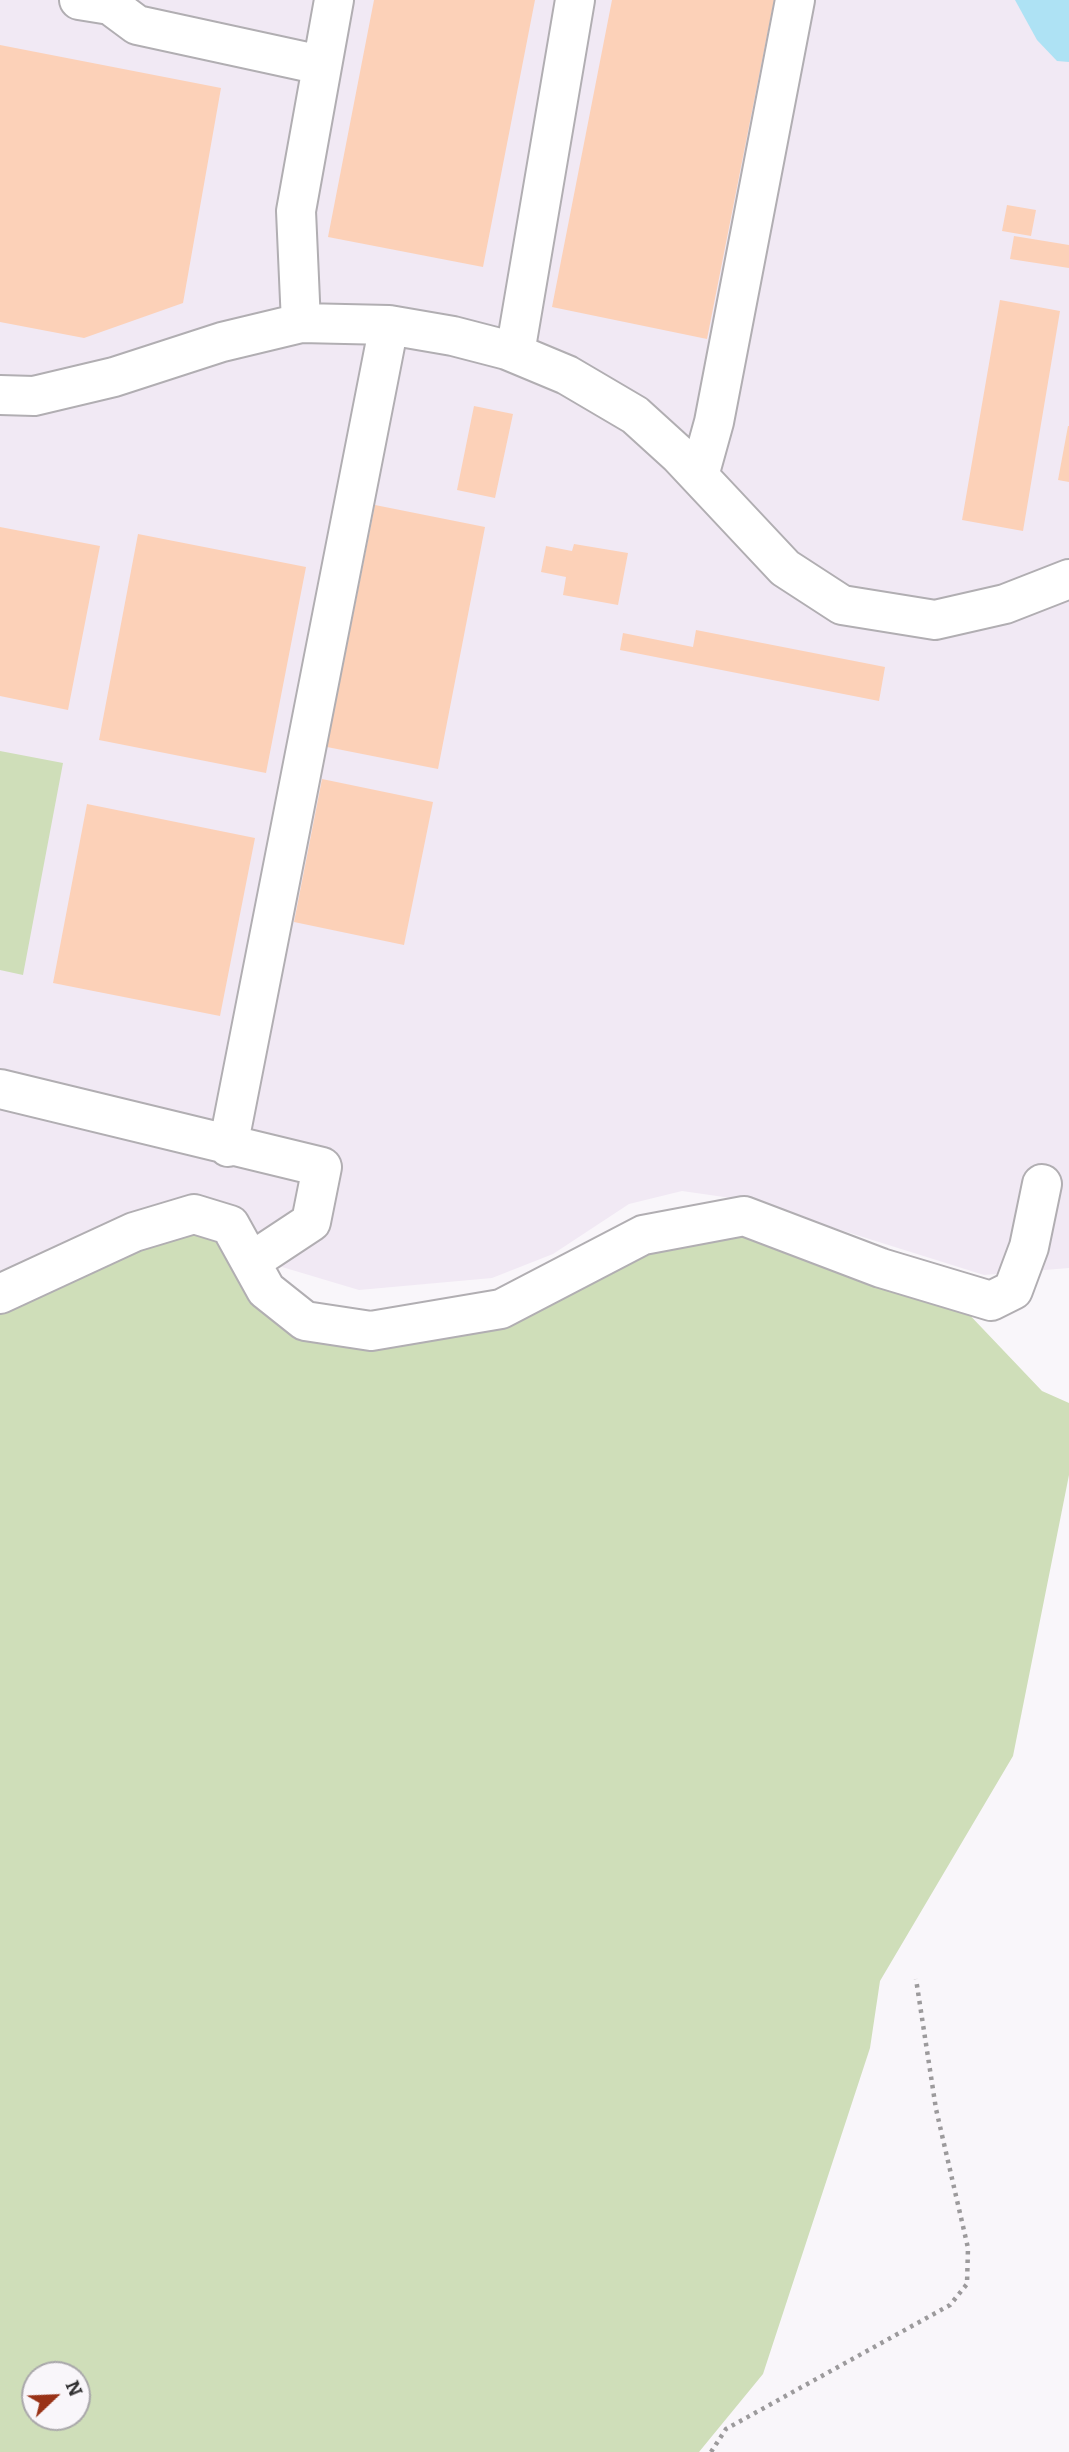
<!DOCTYPE html>
<html>
<head>
<meta charset="utf-8">
<style>
  body { margin:0 }
  #map { position:relative; width:1069px; height:2452px; overflow:hidden; background:#f9f6fa; font-family:Bitter,serif }
  canvas { display:block }
  .north { position:absolute; left:21px; top:2361px; width:70px; height:70px; box-sizing:border-box; background:#f9f6fa; border:2px solid #a9a7aa; border-radius:50%; rotate:67deg; font-size:19px; font-weight:700; line-height:28px; text-align:center; color:#323132 }
  .north::after { content:''; display:block; margin:auto; width:24px; height:32px; background:#993216; clip-path:polygon(50% 0,100% 100%,50% 72%,0 100%) }
</style>
</head>
<body>
<div id="map">
<canvas width="1069" height="2452"></canvas>
<div class="north">N</div>
</div>
<script>
const c = document.querySelector('canvas').getContext('2d');
c.lineJoin = 'round';
function fill(path, color) {
  c.fillStyle = color;
  c.fill(path, 'evenodd');
}
function toPath(rows) {
  const path = new Path2D();
  for (const r of rows) {
    path.moveTo(r[0], r[1]);
    for (let i = 2; i < r.length; i += 2) path.lineTo(r[i], r[i + 1]);
  }
  return path;
}
function strokePath(path, color, width, dash) {
  c.strokeStyle = color;
  c.lineWidth = width;
  c.lineCap = dash ? 'butt' : 'round';
  c.setLineDash(dash || []);
  c.stroke(path);
}
fill(toPath([
  [0,0,1069,0,1069,1268,984,1275,745,1200,682,1191,629,1204,553,1254,492,1278,359,1290,282,1267,242,1277,0,1305]
]), '#f1e9f4');
fill(toPath([
  [0,751,63,763,23,975,0,970],
  [207,1229,242,1277,384,1343,648,1246,750,1233,963,1308,1042,1391,1069,1403,1069,1475,1013,1756,880,1981,870,2048,763,2374,699,2452,0,2452,0,1305,140,1238],
  [35,2375,77,2375,77,2417,35,2417]
]), '#cfdeb9');
fill(toPath([
  [1015,0,1069,0,1069,62,1057,61,1037,40]
]), '#aee2f4');
fill(toPath([
  [374,0,535,0,483,267,328,237],
  [612,0,774,0,707,339,552,307],
  [0,45,221,88,183,303,84,338,0,322],
  [1007,205,1036,210,1031,236,1002,231],
  [1014,236,1069,245,1069,268,1010,259],
  [1000,300,1060,311,1023,531,962,520],
  [474,406,513,414,495,498,457,490],
  [1068,426,1069,426,1069,482,1058,480],
  [375,505,485,527,438,769,327,747],
  [0,527,100,546,68,710,0,696],
  [138,534,306,567,266,773,99,740],
  [574,544,628,553,618,605,563,595,566,577,541,572,546,546,572,551],
  [696,630,885,667,879,701,620,650,623,633,693,647],
  [322,779,433,802,404,945,294,922],
  [87,804,255,838,220,1016,53,983]
]), '#fcd1b8');
const minor = toPath([
  [79,0,110,5,137,25,321,65],
  [301,323,296,211,334,0],
  [515,353,575,0],
  [0,395,34,396,114,377,222,342,301,323,389,325,453,336,507,350,567,375,635,415,679,455,785,568,842,605,935,620,1005,604,1069,579],
  [699,476,714,422,795,0],
  [0,1089,322,1167,311,1222,252,1261],
  [228,1147,389,325],
  [0,1294,134,1232,194,1214,230,1225,266,1290,305,1321,371,1331,501,1309,643,1235,744,1216,881,1268,991,1301,1013,1290,1029,1247,1042,1184]
]);
strokePath(minor, '#b1aeb2', 42);
strokePath(toPath([
  [711,2452,726,2429,950,2305,967,2284,968,2248,936,2109,916,1979]
]), '#9c9a9c', 4.5, [3.5, 5]);
strokePath(minor, '#fff', 38);
</script>
</body>
</html>
